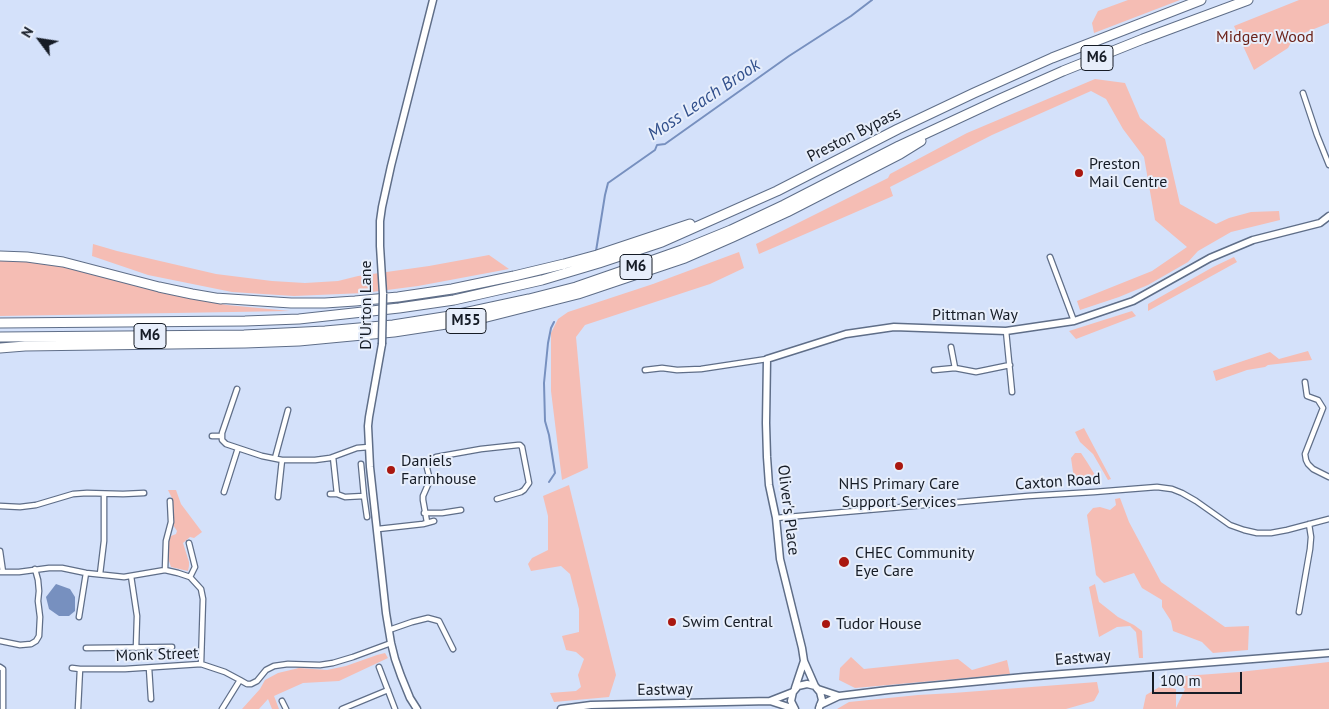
<!DOCTYPE html>
<html>
<head>
<meta charset="utf-8">
<style>
  body { margin:0 }
  #map { position:relative; width:1329px; height:709px; overflow:hidden; background:#d4e1fa; font-family:"PT Sans",sans-serif }
  canvas { display:block }
  .north { position:absolute; left:15px; top:15px; width:50px; height:50px; -webkit-text-stroke:4px #e7eefb; paint-order:stroke; rotate:301deg; font-size:14px; font-weight:700; line-height:20px; text-align:center; color:#161c26 }
  .north::after { content:''; display:block; margin:auto; width:18px; height:22px; background:#161c26; clip-path:polygon(50% 0,100% 100%,50% 72%,0 100%) }
  .scale { position:absolute; left:1152px; top:672px; width:90px; height:22px; box-sizing:border-box; border:2px solid #161c26; border-top:0; padding-left:6px; font-size:15px; line-height:18px; white-space:nowrap; color:#161c26; -webkit-text-stroke:4px #e7eefb; paint-order:stroke }
</style>
</head>
<body>
<div id="map">
<canvas width="1329" height="709"></canvas>
<div class="north">N</div>
<div class="scale">100 m</div>
</div>
<script>
const c = document.querySelector('canvas').getContext('2d');
c.lineJoin = 'round';
function fill(path, color) {
  c.fillStyle = color;
  c.fill(path, 'evenodd');
}
function toPath(rows) {
  const path = new Path2D();
  for (const r of rows) {
    path.moveTo(r[0], r[1]);
    for (let i = 2; i < r.length; i += 2) path.lineTo(r[i], r[i + 1]);
  }
  return path;
}
function strokePath(path, color, width, dash) {
  c.strokeStyle = color;
  c.lineWidth = width;
  c.lineCap = dash ? 'butt' : 'round';
  c.setLineDash(dash || []);
  c.stroke(path);
}
function write(font, color, halo, rows, align = 'center') {
  c.font = font + ' "PT Sans",sans-serif';
  c.lineWidth = 4;
  c.setLineDash([]);
  c.textBaseline = 'middle';
  c.strokeStyle = halo;
  c.fillStyle = color;
  for (const [text, x, y, turn = 0] of rows) {
    c.save();
    c.translate(x, y);
    c.rotate((+turn || 0) * Math.PI / 180);
    c.textAlign = isNaN(turn) ? turn : align;
    if (halo) c.strokeText(text, 0, 0);
    c.fillText(text, 0, 0);
    c.restore();
  }
}
fill(toPath([
  [1128,0,1180,0,1094,33,1092,23,1098,11],
  [1299,0,1329,0,1329,23,1294,37,1288,48,1254,70,1234,26],
  [1095,79,1125,83,1140,118,1165,139,1180,204,1216,224,1229,218,1251,212,1279,211,1280,220,1231,232,1198,251,1188,262,1148,285,1119,297,1080,310,1077,301,1152,271,1187,247,1155,220,1144,157,1123,129,1106,99,1091,91,992,135,890,187,893,196,759,254,756,244,888,178,890,174,967,133],
  [93,244,117,251,216,274,272,281,305,283,338,281,358,276,429,266,489,255,509,269,418,286,364,293,294,296,232,292,148,275,92,256],
  [739,252,744,268,710,284,585,325,576,337,588,468,562,480,551,391,551,333,558,319,568,312,653,284],
  [1234,257,1237,262,1148,311,1148,304,1213,267],
  [0,260,42,261,184,297,227,305,290,311,0,316],
  [1132,311,1136,316,1076,339,1069,331],
  [1308,351,1312,360,1268,365,1265,367,1247,370,1216,381,1213,371,1270,352,1279,359],
  [1084,428,1111,479,1108,480,1093,454,1080,442,1075,432],
  [1075,453,1081,453,1087,462,1095,475,1094,484,1075,486,1071,458],
  [569,485,616,675,609,697,554,702,550,693,576,691,581,687,578,675,584,659,576,652,566,650,562,636,579,632,579,609,570,574,561,566,531,571,528,564,532,558,548,550,548,516,543,496],
  [168,490,176,490,181,504,202,532,194,538,190,537,183,543,189,562,189,566,188,571,171,567,168,558,169,540,171,536,176,534,177,531,173,525,173,500],
  [1120,498,1129,522,1161,582,1225,627,1249,626,1248,650,1213,653,1202,642,1173,631,1171,621,1162,607,1162,600,1142,588,1134,573,1104,583,1096,575,1087,515,1093,508,1100,507,1110,510,1116,505,1115,499],
  [1095,584,1099,602,1118,617,1134,625,1142,631,1143,658,1139,658,1136,632,1130,626,1117,627,1099,637,1089,587],
  [385,653,388,658,339,681,303,683,274,696,279,709,272,709,268,699,259,709,242,709,260,689,265,680,278,673,299,668,327,670,346,666,377,655],
  [851,657,864,669,958,659,972,670,1007,660,1010,674,855,688,839,680,840,668],
  [1329,662,1329,709,1143,709,1146,695,1161,686,1176,689,1176,708,1185,689,1171,677,1239,672],
  [1097,682,1099,692,1094,701,1066,709,837,709,849,702,918,695,953,693]
]), '#f5bdb4');
fill(toPath([
  [56,584,70,589,75,597,75,611,69,616,59,616,49,609,46,597]
]), '#7790bf');
strokePath(toPath([
  [596,251,605,195,608,183,655,150,657,145,665,144,789,56,851,16,872,0],
  [549,482,555,473,549,435,545,421,544,383,548,343,551,328,554,322]
]), '#7790bf', 2);
const street = toPath([
  [1303,93,1317,135,1329,165],
  [1050,257,1074,321],
  [1006,331,1012,392],
  [951,347,955,368],
  [645,370,662,368,677,370,701,369,767,359],
  [934,370,955,368,976,372,1010,365],
  [1305,382,1307,396,1318,400,1323,408,1305,454,1306,460,1308,464,1313,469,1329,477],
  [237,389,222,433,222,440,226,444,262,456,282,460,315,460,330,458,357,448,369,447],
  [212,436,222,436],
  [275,458,288,410],
  [224,492,238,448],
  [330,494,337,494,333,457],
  [337,494,345,497,364,496,361,464],
  [364,496,367,517],
  [278,497,282,460],
  [0,506,20,507,36,505,73,494,87,493,123,494,144,493],
  [424,513,442,513,461,510],
  [776,518,1028,496,1094,492,1157,487,1172,489,1182,493,1196,501,1230,525,1244,530,1257,533,1271,533,1287,530,1329,519],
  [427,522,423,500,423,496,430,480,427,468,430,461,436,457,481,449,518,445,520,445,522,447,529,483,524,490,521,492,497,499],
  [378,529,423,524,434,521],
  [189,543,195,567,190,577],
  [0,551,3,572],
  [165,570,166,541,171,522,170,501],
  [0,572,19,572,49,568,62,568,86,573,124,577,165,570,178,573,190,577,201,589,203,599,201,664],
  [100,574,104,541,104,494],
  [131,576,137,616,136,648],
  [1299,612,1310,549,1311,537,1309,524],
  [79,617,86,573],
  [389,630,412,622,428,618,439,621,453,649],
  [0,641,20,645,31,644,36,641,39,636,40,617,38,601,39,591,38,580,35,569],
  [86,648,172,647],
  [0,667,3,669,3,709],
  [379,667,395,709],
  [72,668,80,669,125,669,201,664,225,672,240,680,222,709],
  [149,668,151,699],
  [240,680,247,684,251,684,257,681,266,670,274,666,288,664,320,665,333,663,353,657,391,643],
  [282,701,286,709],
  [78,709,80,669],
  [342,709,388,690]
]);
const secondary = toPath([
  [383,294,380,246,380,221,382,207,391,166,433,0],
  [382,344,369,417,368,426,370,467,386,613,391,643,395,659,401,676,410,698,417,709],
  [815,686,804,661,802,648,780,559,776,518,769,485,767,457,766,423,767,359,846,334,894,327,1006,331,1074,321,1133,301,1210,258,1253,240,1320,223,1329,216],
  [795,688,804,661],
  [818,689,839,696],
  [770,701,795,709],
  [820,705,839,696,888,690,1024,677,1329,653],
  [561,709,591,705,770,701,793,692],
  [795,709,791,701,793,692,798,686,807,684,815,686,820,692,822,700,819,708]
]);
const highway = toPath([
  [0,256,27,257,63,262,159,287,192,294,221,299],
  [215,298,291,303,325,303,355,301,398,297,452,289,514,276,564,264,597,255,690,224],
  [0,323,245,321,299,319,399,308,454,300,542,280,599,263,662,242,777,191,898,129,974,93,1052,58,1201,0],
  [0,337,244,335,325,331,393,325,450,316,529,299,576,287,628,269,682,250,731,230,784,205,899,146,1000,99,1063,71,1143,39,1248,0],
  [0,348,25,346,245,343,299,341,394,332,479,319,578,294,685,258,733,237,787,212,900,154,921,141]
]);
strokePath(street, '#5f6e88', 7);
strokePath(secondary, '#5f6e88', 9);
strokePath(highway, '#5f6e88', 11);
strokePath(street, '#fff', 4.5);
strokePath(secondary, '#fff', 6);
strokePath(highway, '#fff', 9);
const secondaryBridge = toPath([
  [382,344,383,294]
]);
strokePath(secondaryBridge, '#5f6e88', 9, []);
strokePath(secondaryBridge, '#fff', 6);
for (const [x, y, r, color] of [
  [1079,173,5,"#a9170f"],
  [899,466,5,"#a9170f"],
  [391,470,5,"#a9170f"],
  [844,562,6,"#a9170f"],
  [672,622,5,"#a9170f"],
  [826,624,5,"#a9170f"]
]) {
  const dot = new Path2D();
  dot.arc(x, y, r, 0, 2 * Math.PI);
  c.fillStyle = color;
  c.fill(dot);
  strokePath(dot, '#e7eefb', 2);
}
for (const [x, y, w] of [
  [1097,58,32],
  [636,267,32],
  [466,321,40],
  [150,336,32]
]) {
  const box = new Path2D();
  box.roundRect(x - w / 2, y - 12.5, w, 25, 4);
  c.fillStyle = '#e7eefb';
  c.fill(box);
  strokePath(box, '#161c26', 1);
}
write('bold 15px', '#161c26', null, [
  ["M6",1097,58],
  ["M6",636,267],
  ["M55",466,321],
  ["M6",150,336]
]);
write('16px', '#6c231b', '#e7eefb', [
  ["Midgery Wood",1265,37]
]);
write('16px', '#161c26', '#e7eefb', [
  ["Preston Bypass",854,135,-27],
  ["D'Urton Lane",366,305,-90],
  ["Pittman Way",975,315],
  ["Caxton Road",1058,482,-4],
  ["Oliver's Place",788,510,83],
  ["Monk Street",157,655,-2],
  ["Eastway",1083,658,-5],
  ["Eastway",665,690,-1]
]);
write('16px', '#161c26', '#e7eefb', [
  ["Preston",1089,164],
  ["Mail Centre",1089,182],
  ["Daniels",401,461],
  ["Farmhouse",401,479],
  ["NHS Primary Care",899,484,"center"],
  ["Support Services",899,502,"center"],
  ["CHEC Community",855,553],
  ["Eye Care",855,571],
  ["Swim Central",682,622],
  ["Tudor House",836,624]
], 'left');
write('italic 18px', '#32508c', '#e7eefb', [
  ["Moss Leach Brook",704,100,-34]
]);
</script>
</body>
</html>
